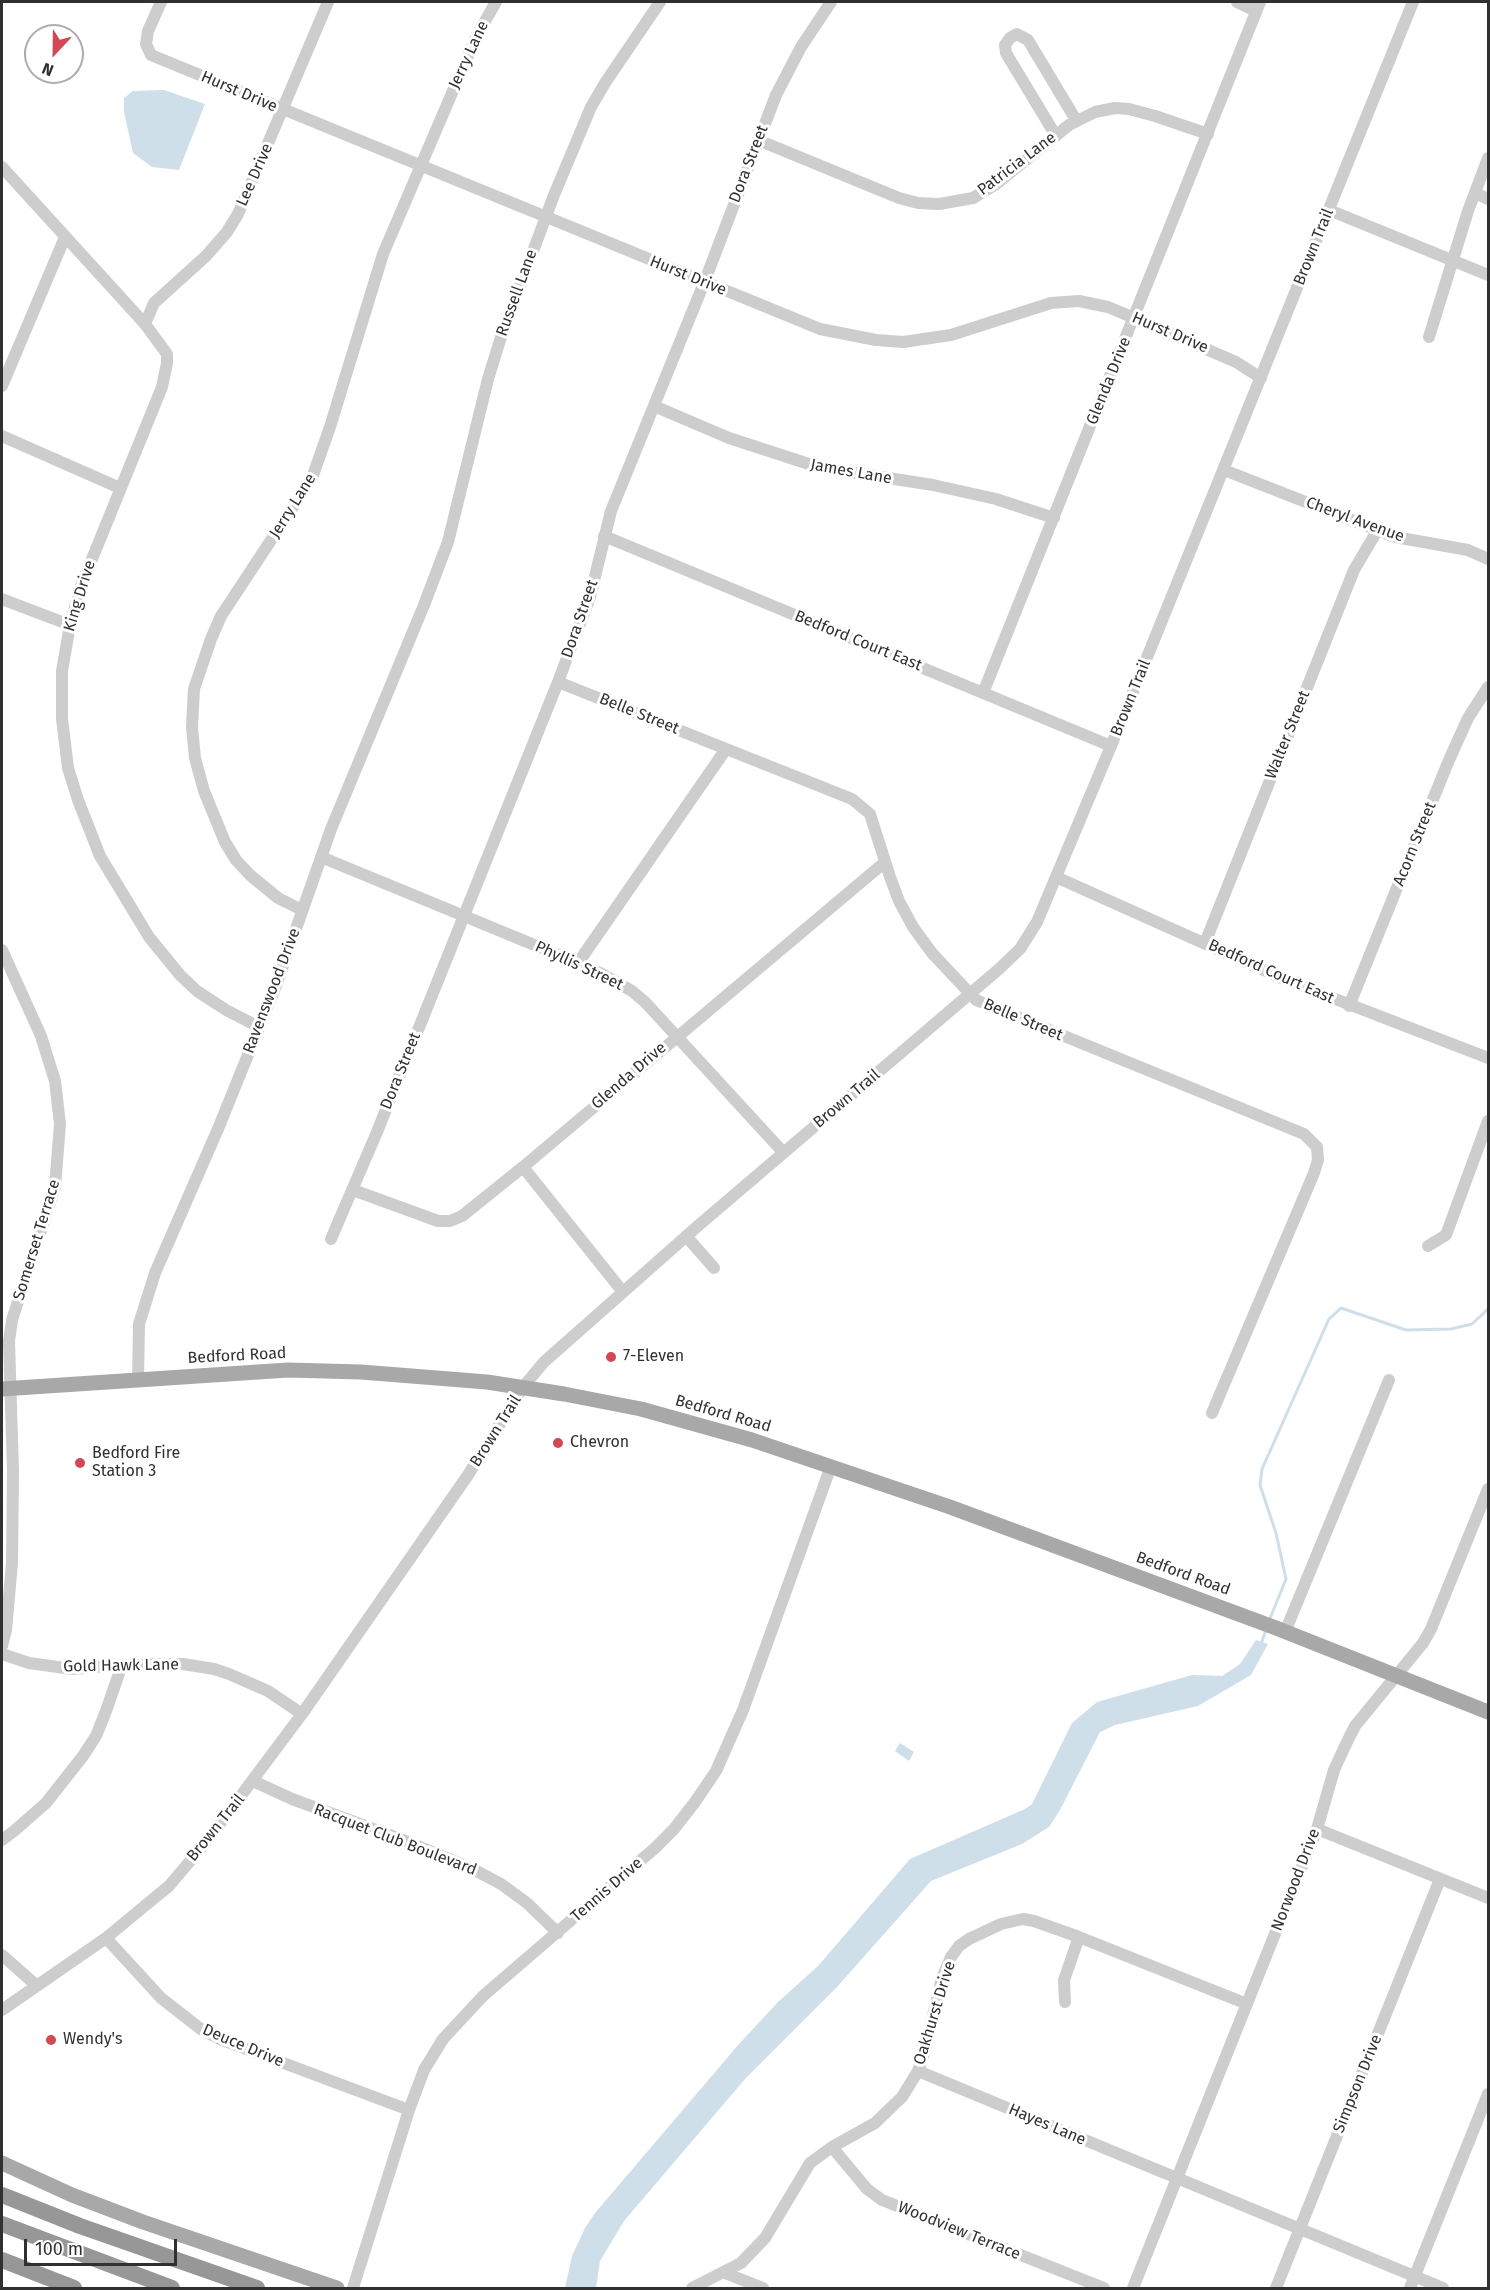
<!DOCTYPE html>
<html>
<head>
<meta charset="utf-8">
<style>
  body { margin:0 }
  #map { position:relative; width:1490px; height:2290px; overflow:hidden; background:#fff; font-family:"Fira Sans",sans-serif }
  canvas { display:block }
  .frame { position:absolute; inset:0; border:3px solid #303030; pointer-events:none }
  .north { position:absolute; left:24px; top:24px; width:60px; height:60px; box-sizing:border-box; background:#fff; border:2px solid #acacac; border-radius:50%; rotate:202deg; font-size:16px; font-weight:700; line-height:24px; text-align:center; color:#303030 }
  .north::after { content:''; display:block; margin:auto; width:21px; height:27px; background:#d24853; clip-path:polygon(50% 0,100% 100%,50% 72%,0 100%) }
  .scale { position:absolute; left:24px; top:2239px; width:153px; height:27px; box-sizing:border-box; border:3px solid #303030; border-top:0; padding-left:8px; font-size:18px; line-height:21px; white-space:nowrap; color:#303030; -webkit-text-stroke:4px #fff; paint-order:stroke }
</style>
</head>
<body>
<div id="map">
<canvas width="1490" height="2290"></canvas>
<div class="frame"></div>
<div class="north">N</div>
<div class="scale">100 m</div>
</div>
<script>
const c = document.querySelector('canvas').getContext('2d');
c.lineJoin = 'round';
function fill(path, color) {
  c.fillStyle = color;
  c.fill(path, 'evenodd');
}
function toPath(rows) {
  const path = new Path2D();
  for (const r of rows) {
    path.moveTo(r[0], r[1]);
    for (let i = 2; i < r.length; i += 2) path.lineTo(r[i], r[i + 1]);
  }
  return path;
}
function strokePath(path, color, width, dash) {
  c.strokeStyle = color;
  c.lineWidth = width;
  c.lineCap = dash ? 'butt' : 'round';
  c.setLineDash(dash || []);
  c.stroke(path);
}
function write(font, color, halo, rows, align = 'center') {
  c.font = font + ' "Fira Sans",sans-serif';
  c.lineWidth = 6;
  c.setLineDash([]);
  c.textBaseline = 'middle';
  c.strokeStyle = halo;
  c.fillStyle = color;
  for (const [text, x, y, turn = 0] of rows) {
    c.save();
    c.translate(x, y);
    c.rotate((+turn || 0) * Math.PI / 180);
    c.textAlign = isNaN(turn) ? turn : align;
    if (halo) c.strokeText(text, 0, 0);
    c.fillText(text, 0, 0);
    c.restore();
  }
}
fill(toPath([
  [164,90,205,104,179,170,152,167,133,153,124,112,124,98,133,91],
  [1256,1640,1268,1644,1251,1675,1198,1706,1115,1725,1100,1732,1060,1810,1049,1827,1022,1844,931,1881,837,1987,745,2079,624,2221,600,2261,596,2288,565,2288,572,2256,585,2228,595,2213,739,2044,778,2002,818,1966,910,1859,1025,1809,1032,1804,1072,1723,1097,1702,1192,1675,1222,1676,1240,1664],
  [900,1743,914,1752,909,1761,895,1751]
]), '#cfdfe9');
strokePath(toPath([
  [1269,1621,1286,1579,1276,1533,1260,1485,1262,1469,1329,1319,1341,1308,1406,1330,1451,1329,1472,1324,1488,1309],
  [1261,1644,1266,1630]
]), '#cfdfe9', 3);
strokePath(toPath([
  [161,2,148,31,146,44,151,55,820,329,876,340,903,342,951,335,1051,303,1079,301,1108,307,1134,318,1236,362,1261,378],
  [1237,2,1256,11],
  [1056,136,1006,53,1005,45,1010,38,1017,34,1028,40,1076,120],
  [758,140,899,198,918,203,939,204,973,198,996,184,1069,125,1095,112,1115,108,1129,109,1155,116,1208,134],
  [2,167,145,324,167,354,167,363,162,387,81,586,70,625,62,671,62,719,68,768,78,800,100,856,149,937,180,975,197,991,226,1010,259,1027],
  [1475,193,1488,199],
  [1329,210,1488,275],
  [145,324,154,303,206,256,227,232,238,214,328,2],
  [1429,337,1468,211,1488,158],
  [2,386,65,237],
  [654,406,729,438,818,467,933,485,996,499,1054,518],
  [2,436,120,488],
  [1224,470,1395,537,1468,550,1488,559],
  [604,536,1111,746],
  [2,599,70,625],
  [558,682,852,799,870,814,890,877,899,901,913,927,932,953,976,1000,1304,1134,1317,1147,1318,1160,1314,1173,1212,1413],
  [983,693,1260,2],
  [321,857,578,963,602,974,632,991,645,1002,783,1152],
  [1056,877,1286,980,1488,1058],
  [302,910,278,898,250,875,236,860,225,842,204,791,195,758,192,727,194,689,211,639,221,616,312,478,330,427,383,254,476,37,496,2],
  [1205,943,1354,570,1377,531],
  [2,950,41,1036,55,1081,60,1124,55,1187,12,1320,9,1341,13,1471,12,1563,6,1630,2,1646],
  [578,963,726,749],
  [1349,1006,1449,760,1468,718,1488,687],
  [523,1167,623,1292],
  [353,1190,438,1221,450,1221,462,1216,523,1167,885,862],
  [686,1236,714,1268],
  [331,1239,377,1132,558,682,590,597,611,511,704,283,776,95,801,47,831,2],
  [1428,1246,1446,1235,1488,1121],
  [138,1381,139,1324,155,1273,218,1129,277,983,331,829,424,605,448,542,488,379,501,337,554,195,591,107,605,83,660,2],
  [1285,1632,1389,1380],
  [2,1654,29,1663,72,1669,122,1665,183,1664,214,1669,229,1674,268,1691,302,1714],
  [253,1781,292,1799,403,1840,471,1868,501,1884,527,1903,558,1933],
  [1317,1829,1488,1898],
  [2,1840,14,1831,46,1803,83,1756,96,1736,106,1711,122,1665],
  [106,1938,161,1998,202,2030,222,2040,409,2110],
  [2,1955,36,1985],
  [1065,2002,1064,1980,1079,1937],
  [2,2010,106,1938,147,1904,169,1886,207,1841,302,1714,468,1475,523,1387,544,1362,699,1225,999,969,1020,949,1037,922,1111,746,1413,2],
  [918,2071,1443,2288],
  [832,2147,867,2189,882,2200,1104,2288],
  [725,2273,763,2288],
  [353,2288,409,2110,424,2070,443,2039,483,1996,655,1848,674,1829,695,1802,716,1771,743,1710,831,1466],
  [692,2288,741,2263,765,2238,810,2163,832,2147,875,2123,902,2097,918,2071,924,2053,942,1978,951,1957,959,1946,969,1939,1001,1924,1023,1919,1034,1921,1079,1937,1247,2004],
  [1133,2288,1317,1829,1334,1770,1346,1744,1355,1726,1423,1643,1431,1629,1488,1489],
  [1276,2288,1440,1879],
  [1410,2288,1488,2094]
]), '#cdcdcd', 12);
strokePath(toPath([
  [2,1389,288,1370,361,1372,487,1382,564,1394,641,1409,752,1440,950,1507,1276,1628,1488,1712],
  [2,2163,72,2195,143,2222,337,2288]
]), '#a8a8a8', 15);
strokePath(toPath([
  [2,2195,80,2226,257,2288],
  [2,2224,172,2288],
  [2,2260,74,2288]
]), '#979797', 16);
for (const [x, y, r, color] of [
  [611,1357,6,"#d24853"],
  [558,1443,6,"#d24853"],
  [80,1463,6,"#d24853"],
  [51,2040,6,"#d24853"]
]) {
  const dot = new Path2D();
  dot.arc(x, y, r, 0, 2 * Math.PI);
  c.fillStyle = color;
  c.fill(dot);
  strokePath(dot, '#fff', 2);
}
write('16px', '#303030', '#fff', [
  ["Jerry Lane",469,55,-65],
  ["Hurst Drive",239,92,23],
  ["Dora Street",749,164,-69],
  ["Patricia Lane",1017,164,-37],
  ["Lee Drive",255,175,-66],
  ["Brown Trail",1314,247,-68],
  ["Hurst Drive",688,276,22],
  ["Russell Lane",517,293,-70],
  ["Hurst Drive",1170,333,23],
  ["Glenda Drive",1109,381,-68],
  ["James Lane",851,472,10],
  ["Jerry Lane",293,506,-58],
  ["Cheryl Avenue",1355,520,20],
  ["King Drive",80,596,-73],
  ["Dora Street",580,619,-71],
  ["Bedford Court East",858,641,22],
  ["Brown Trail",1131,698,-68],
  ["Belle Street",639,714,22],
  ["Walter Street",1288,735,-68],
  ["Acorn Street",1415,844,-68],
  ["Phyllis Street",579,966,25],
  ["Bedford Court East",1271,972,24],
  ["Ravenswood Drive",272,991,-69],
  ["Belle Street",1023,1020,23],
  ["Dora Street",401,1071,-68],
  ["Glenda Drive",629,1076,-41],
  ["Brown Trail",847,1099,-40],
  ["Somerset Terrace",37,1240,-73],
  ["Bedford Road",237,1356,-3],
  ["Bedford Road",723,1414,16],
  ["Brown Trail",496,1431,-58],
  ["Bedford Road",1183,1574,20],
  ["Gold Hawk Lane",121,1666,-1],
  ["Brown Trail",216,1828,-51],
  ["Racquet Club Boulevard",395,1840,21],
  ["Norwood Drive",1296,1880,-69],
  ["Tennis Drive",607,1890,-41],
  ["Oakhurst Drive",935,2013,-73],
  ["Deuce Drive",243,2046,23],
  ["Simpson Drive",1358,2084,-68],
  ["Hayes Lane",1047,2125,23],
  ["Woodview Terrace",959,2231,22]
]);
write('16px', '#303030', '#fff', [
  ["7-Eleven",623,1357],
  ["Chevron",570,1443],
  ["Bedford Fire",92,1454],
  ["Station 3",92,1472],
  ["Wendy's",63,2040]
], 'left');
</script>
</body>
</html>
